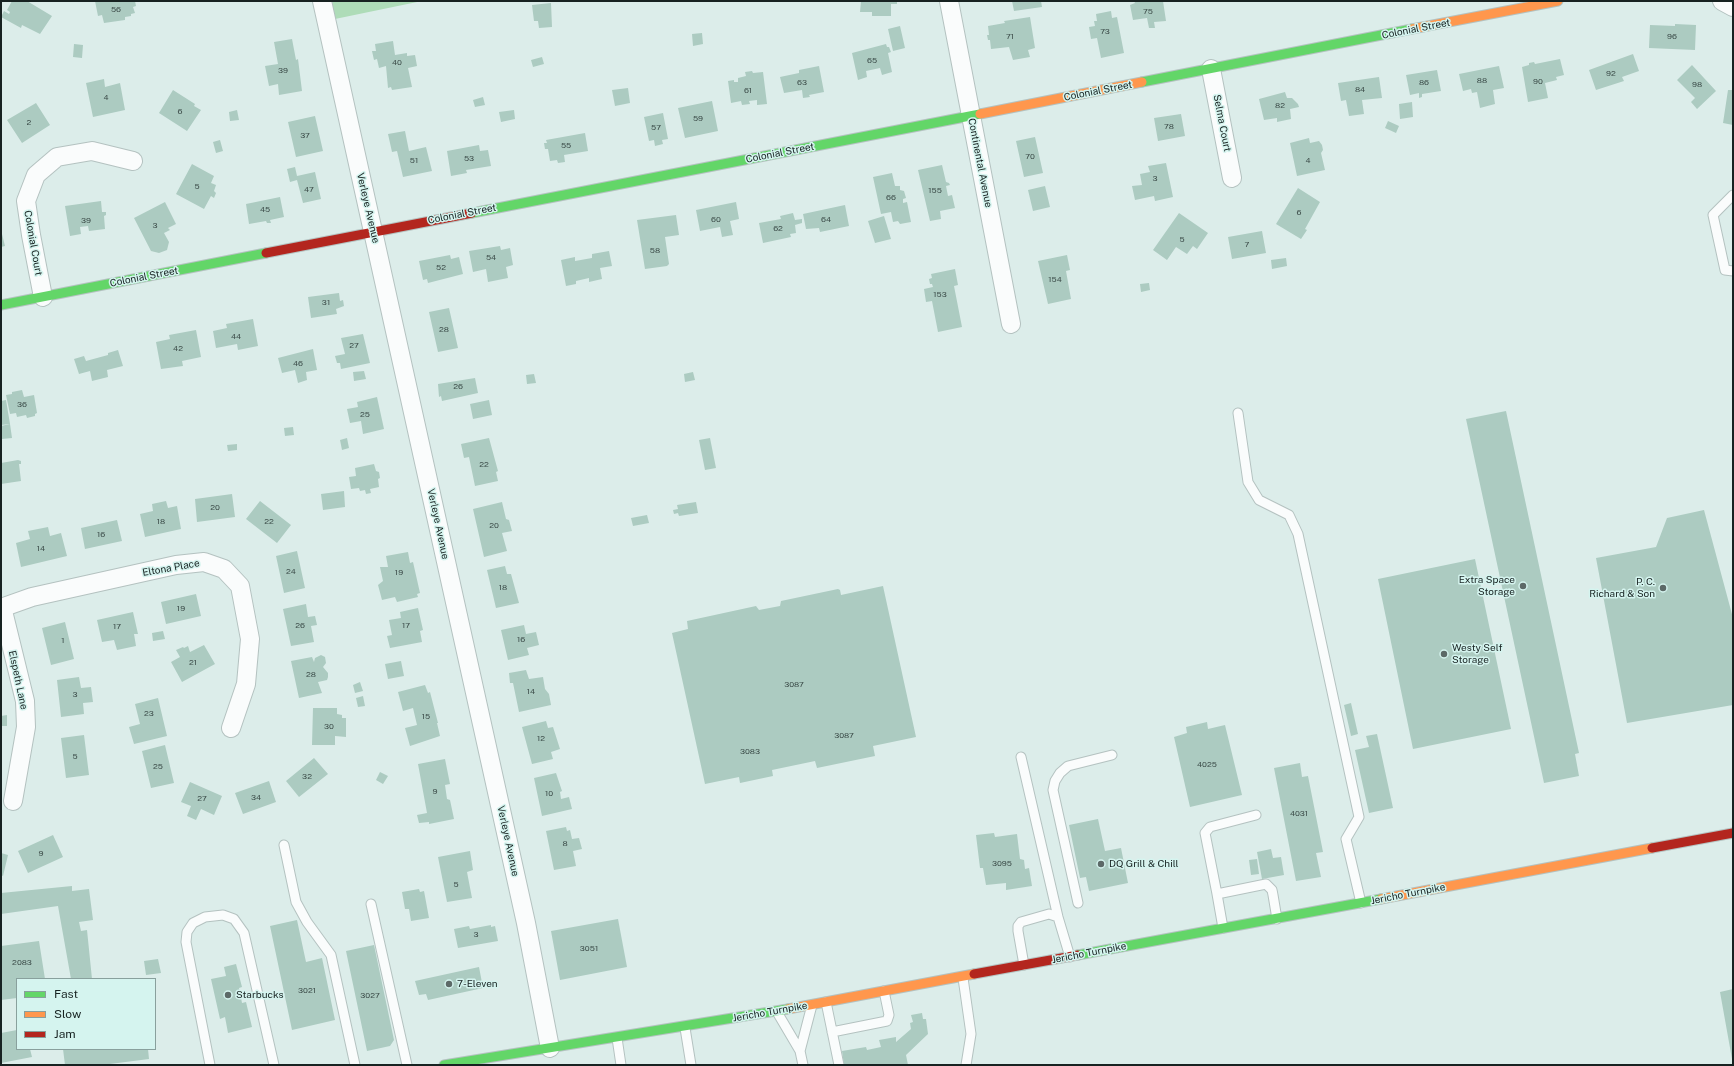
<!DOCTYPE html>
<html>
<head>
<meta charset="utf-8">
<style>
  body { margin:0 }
  #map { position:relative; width:1734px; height:1066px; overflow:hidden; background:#dcedea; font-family:"Public Sans",sans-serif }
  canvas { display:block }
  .frame { position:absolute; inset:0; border:2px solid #172221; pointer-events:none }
  .legend { position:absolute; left:16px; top:978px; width:140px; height:72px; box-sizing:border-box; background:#d5f4ef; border:1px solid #89a09d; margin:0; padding:5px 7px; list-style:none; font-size:12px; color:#172221 }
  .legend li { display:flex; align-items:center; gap:8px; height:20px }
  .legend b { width:20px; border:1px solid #89a09d }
</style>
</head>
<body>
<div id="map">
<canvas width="1734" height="1066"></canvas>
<div class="frame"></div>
<ul class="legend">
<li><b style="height:5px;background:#63d668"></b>Fast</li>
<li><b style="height:5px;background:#ff974d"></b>Slow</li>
<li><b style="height:5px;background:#b3261e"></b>Jam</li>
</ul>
</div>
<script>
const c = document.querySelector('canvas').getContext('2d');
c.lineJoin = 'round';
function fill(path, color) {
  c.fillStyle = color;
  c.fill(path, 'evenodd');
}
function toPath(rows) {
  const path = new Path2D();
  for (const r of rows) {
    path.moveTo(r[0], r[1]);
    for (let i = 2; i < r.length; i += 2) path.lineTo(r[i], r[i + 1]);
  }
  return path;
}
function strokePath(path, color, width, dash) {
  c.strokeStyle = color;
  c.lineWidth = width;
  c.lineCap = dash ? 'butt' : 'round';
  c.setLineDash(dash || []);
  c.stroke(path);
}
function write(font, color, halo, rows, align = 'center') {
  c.font = font + ' "Public Sans",sans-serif';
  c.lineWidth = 3;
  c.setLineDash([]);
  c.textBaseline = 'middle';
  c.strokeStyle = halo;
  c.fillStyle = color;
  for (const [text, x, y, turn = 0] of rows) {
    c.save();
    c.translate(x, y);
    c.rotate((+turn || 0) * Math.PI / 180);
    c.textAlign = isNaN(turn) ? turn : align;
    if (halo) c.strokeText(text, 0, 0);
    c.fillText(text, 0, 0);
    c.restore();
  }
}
fill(toPath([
  [332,1,422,1,335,19]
]), '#aedcb8');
fill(toPath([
  [12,1,27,1,52,16,40,34,22,25,21,28,1,17,4,11,9,14,10,12,7,10],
  [95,1,135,1,136,6,133,7,135,13,131,14,131,16,125,17,125,20,104,23,102,15,98,16],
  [861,1,897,1,897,4,891,4,891,16,872,16,872,12,860,12],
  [1012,1,1041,1,1042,7,1014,11],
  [1134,1,1163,1,1166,21,1154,22,1155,28,1149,28,1147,18,1133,20,1130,5,1135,3],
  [551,3,552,27,539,28,538,21,534,21,532,5],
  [1111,11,1112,18,1117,17,1124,53,1101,58,1097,38,1091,39,1089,27,1095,26,1094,21,1097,21,1096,14],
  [1030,17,1035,48,1028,50,1030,57,1013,60,1009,47,991,49,990,40,988,40,987,35,989,35,988,26,1005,23,1004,21],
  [1675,24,1696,25,1695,50,1649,48,1650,25,1675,26],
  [900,26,905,48,893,51,888,29],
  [702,33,703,44,693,46,692,34],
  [292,39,296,60,298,59,302,91,279,95,278,84,269,86,265,66,278,64,274,42],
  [393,41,395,55,407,53,407,56,415,55,417,66,408,68,412,87,392,90,391,87,388,88,386,66,379,68,377,59,374,60,372,51,376,51,375,44],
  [74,44,83,45,82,58,73,57],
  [886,44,887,47,889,47,891,52,888,53,892,72,882,75,880,68,866,71,867,77,858,80,852,53],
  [1633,54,1639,71,1622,77,1624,81,1596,90,1589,70],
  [542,57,544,64,533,67,531,60],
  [1560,59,1564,75,1556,77,1557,80,1545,83,1548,98,1528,102,1522,67,1529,65,1529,63,1534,62,1535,64],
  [1692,65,1716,91,1697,109,1691,102,1695,98,1677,80],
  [819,66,824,92,809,95,810,97,803,98,802,90,784,93,780,77,799,73,799,70],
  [1499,66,1504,88,1493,90,1495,104,1480,108,1477,92,1472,93,1471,89,1463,91,1459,74],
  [1437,70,1441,91,1422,94,1422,97,1419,98,1419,93,1410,95,1406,75],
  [752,71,753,73,763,72,767,104,757,105,757,100,749,101,750,104,742,105,741,101,731,103,728,81,734,80,734,82,738,82,738,78,746,76,745,72],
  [1379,77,1382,98,1362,100,1364,114,1349,116,1346,100,1341,101,1338,83],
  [104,79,105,87,120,83,125,110,93,117,86,83],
  [628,88,630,103,615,106,612,90],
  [173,90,195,104,194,106,201,110,187,131,159,113],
  [1728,90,1733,90,1733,125,1723,123],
  [1285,92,1287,98,1292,98,1298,104,1299,107,1290,109,1291,119,1277,122,1277,118,1264,120,1259,99],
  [483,97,485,105,475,107,473,100],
  [712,101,718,131,685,138,678,108],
  [1412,102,1413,117,1400,119,1399,104],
  [36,103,50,125,22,143,7,120],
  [237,110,239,120,230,121,229,112],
  [514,110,515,119,501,122,499,112],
  [663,113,668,139,662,140,663,144,655,146,654,140,649,141,644,117],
  [1181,114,1185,136,1158,141,1154,118],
  [315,116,323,151,296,157,288,122],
  [1388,121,1399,126,1396,133,1385,128],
  [405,131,409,151,426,147,432,171,403,177,397,151,392,152,388,134],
  [585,133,588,151,564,155,565,162,558,163,557,160,550,161,548,149,545,149,544,143,547,143,546,140],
  [1035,137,1043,173,1024,177,1016,141],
  [1309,138,1310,143,1319,141,1322,145,1323,150,1321,153,1325,170,1297,176,1290,143],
  [220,140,223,151,216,153,213,142],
  [479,145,480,151,488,150,491,166,466,170,467,173,451,176,447,151],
  [1166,163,1173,197,1155,201,1154,196,1135,200,1132,186,1142,185,1140,174,1150,172,1148,166],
  [192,164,214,176,211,183,216,185,214,191,216,193,214,198,211,196,204,209,176,194],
  [942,165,946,182,949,183,950,185,946,186,948,196,952,195,955,208,940,211,941,219,930,221,918,170],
  [295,167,297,176,315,172,321,199,303,203,297,180,290,182,287,169],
  [892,173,895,186,900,186,900,190,904,191,906,198,903,199,903,203,907,202,911,222,900,224,898,221,893,222,891,212,881,214,873,177],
  [1045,186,1050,207,1033,211,1028,190],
  [1298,188,1320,202,1305,229,1307,230,1301,239,1276,224],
  [280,197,284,217,270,220,271,223,267,223,266,221,249,224,246,204],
  [101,201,102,212,106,212,106,215,104,216,105,229,89,231,88,226,80,227,81,234,70,236,65,206],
  [165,202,176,224,168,228,170,230,164,233,169,242,167,250,159,253,151,251,134,218],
  [736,202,739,219,730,221,733,235,722,237,720,227,700,231,696,210],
  [845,205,849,226,820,232,819,228,806,229,803,214],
  [793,213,795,220,802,219,802,223,795,225,796,233,790,234,791,237,763,243,759,223,781,219,780,216],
  [1179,213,1208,233,1197,249,1193,246,1187,254,1176,247,1167,260,1153,250],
  [676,215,679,235,665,237,669,264,667,266,645,269,637,220],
  [884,216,891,239,875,243,868,221],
  [1,230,5,246,1,247],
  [1262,231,1266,253,1232,259,1228,237],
  [500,246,501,250,510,248,513,265,506,267,508,278,488,282,486,269,473,272,469,251],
  [609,251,612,266,600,268,602,279,589,282,589,278,576,281,576,284,566,286,561,260,575,257,575,261,592,258,592,254],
  [450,255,451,259,459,257,463,274,428,283,427,279,423,280,419,261],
  [1067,255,1070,270,1066,271,1071,299,1048,304,1038,261],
  [1286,258,1287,266,1272,269,1271,260],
  [955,269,958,285,954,286,962,327,938,332,932,301,926,302,924,289,933,287,932,284,930,284,929,279,932,278,931,274],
  [1149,283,1150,290,1141,292,1140,284],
  [339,293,340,301,343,300,344,306,336,309,337,314,311,318,308,297],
  [449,308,458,348,438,352,429,312],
  [253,319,258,346,238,350,237,344,216,348,213,331,227,328,226,324],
  [196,330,201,357,182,361,183,366,161,369,156,342,170,339,169,335],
  [363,334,370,363,341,369,340,363,337,363,335,356,345,354,341,338],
  [313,349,317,370,306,372,307,380,298,383,295,370,282,373,278,358],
  [118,350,123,366,107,370,108,377,92,381,90,371,79,374,74,359,84,356,86,361,108,355,108,353],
  [364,371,366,379,354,381,353,372],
  [693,372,695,380,685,382,684,374],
  [534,374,536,383,527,384,526,375],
  [475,378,478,393,442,401,441,396,439,397,438,384],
  [22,390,24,397,34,395,37,413,35,414,35,416,27,418,26,415,17,417,16,413,10,414,6,395,12,394,12,392],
  [377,397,384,429,363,434,361,421,350,423,347,409,358,407,357,402],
  [6,400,10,424,1,425,1,401],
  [489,400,492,415,473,419,470,404],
  [1506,411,1579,753,1575,754,1579,776,1544,783,1466,419],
  [10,424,12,438,2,439,1,426],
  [293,427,294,435,285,436,284,428],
  [347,438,349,448,342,450,340,440],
  [489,438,498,471,496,472,498,481,475,486,469,457,464,458,461,444],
  [710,438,716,468,705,470,699,440],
  [237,444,237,450,228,451,227,445],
  [18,460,21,461,21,464,19,464,21,481,1,484,1,463],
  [374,464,376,471,379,472,380,478,378,479,379,487,370,489,371,493,366,494,365,490,360,491,359,488,351,489,349,477,356,476,355,468],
  [344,491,345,507,323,510,321,494],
  [232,494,235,517,197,522,195,499],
  [166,501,168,508,177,506,181,529,145,537,140,514,153,511,152,504],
  [260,501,291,525,277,543,246,519],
  [502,502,506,519,509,520,512,531,502,533,507,551,484,557,473,509],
  [696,502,698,513,679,516,678,513,674,514,673,510,678,509,677,505],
  [1704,510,1733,618,1733,705,1627,723,1596,558,1656,547,1667,518],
  [647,515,649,523,633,526,631,518],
  [117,520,122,541,85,549,81,528],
  [48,527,50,536,61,533,67,556,21,567,16,543,30,539,28,531],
  [297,551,305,588,284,593,276,556],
  [408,552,410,563,413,562,420,593,417,594,418,597,397,602,395,597,382,600,378,585,383,581,380,567,388,567,386,556],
  [1475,559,1511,729,1413,749,1378,579],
  [505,566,507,574,511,574,519,603,496,608,487,570],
  [883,586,916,737,873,746,875,756,817,768,815,761,772,770,773,776,740,783,739,777,705,784,672,633,688,629,687,621,756,606,759,610,780,606,781,601,838,589,840,590,841,595],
  [196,594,201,616,166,624,161,602],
  [306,604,308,617,315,616,317,625,311,626,314,642,291,646,283,609],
  [418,608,423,630,420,631,422,642,390,648,387,636,392,635,389,620,401,618,400,612],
  [133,612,138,634,134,634,136,646,117,650,114,640,102,642,97,620],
  [65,622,74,659,51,665,42,628],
  [524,625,526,634,536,632,539,645,527,648,529,655,508,660,501,630],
  [163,631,165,639,153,641,152,633],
  [204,645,215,664,182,682,171,662,180,657,176,650,183,647,184,648,188,646,190,652],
  [321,655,325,657,326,663,323,667,328,673,328,677,327,680,318,682,322,693,299,698,291,661,312,657,314,662,315,658],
  [401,661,404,676,388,679,385,664],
  [526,670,529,679,543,677,545,689,549,694,551,705,519,712,513,683,510,683,509,673],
  [79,677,81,688,91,687,93,702,83,703,84,714,61,717,57,680],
  [360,682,363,691,355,693,353,685],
  [425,685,428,693,430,692,438,723,437,723,440,736,410,746,405,728,417,725,413,708,403,711,398,692],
  [363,696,365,706,358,707,356,698],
  [158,698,167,736,134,744,129,727,140,724,135,704],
  [1351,703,1358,734,1351,736,1344,705],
  [313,708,337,708,337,714,342,715,342,718,346,718,346,737,335,736,335,745,312,745],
  [7,715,7,726,1,726,1,716],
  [546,721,548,728,553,727,560,749,551,752,553,759,532,764,522,727],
  [1207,722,1208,729,1225,725,1242,795,1190,807,1174,737,1187,733,1186,727],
  [1377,734,1393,808,1369,813,1355,750,1369,747,1366,736],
  [84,735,89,775,66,778,61,738],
  [165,745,174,783,151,788,142,751],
  [314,758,328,774,299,797,286,781],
  [445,759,450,784,445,785,447,799,450,800,454,819,429,824,429,822,419,823,417,815,427,813,418,764],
  [1300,763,1302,777,1308,776,1323,852,1316,853,1321,877,1296,881,1274,768],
  [380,772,388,776,383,784,376,780],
  [556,773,562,791,560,792,561,799,569,797,572,809,542,816,534,778],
  [269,781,276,802,243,814,235,793],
  [190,782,222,796,214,815,201,809,196,820,187,816,191,806,181,802],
  [1098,819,1105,851,1121,848,1128,883,1089,891,1086,877,1080,878,1069,825],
  [566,827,567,831,570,830,572,839,579,838,582,849,573,851,576,866,554,870,546,831],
  [994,833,995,837,1017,834,1020,859,1024,860,1025,869,1029,868,1032,886,1006,890,1006,883,986,885,983,868,980,868,976,835],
  [53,835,63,857,28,873,18,851],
  [1271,849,1273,858,1281,857,1284,875,1262,879,1257,852],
  [470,851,473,870,467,872,472,898,447,902,438,857],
  [1,853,8,855,3,876,1,875],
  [1257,859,1259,874,1251,875,1249,860],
  [72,886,72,891,89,889,93,920,79,922,81,931,87,930,92,979,71,979,58,906,1,914,1,893],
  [419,889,420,892,424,891,429,918,411,921,409,909,405,909,402,892],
  [618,919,627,967,560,980,551,931],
  [297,920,306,962,322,958,335,1020,292,1030,270,926],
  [491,925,491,927,495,926,498,941,458,948,454,929,469,926,470,929],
  [39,941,45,979,17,979,17,998,1,1000,1,946],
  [374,945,394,1040,390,1046,367,1051,346,951],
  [158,959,161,973,146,975,144,961],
  [236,964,242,987,239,988,242,1003,246,1002,252,1027,228,1033,225,1017,220,1019,211,979,226,976,224,967],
  [479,967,483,988,428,1000,426,994,419,995,415,981],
  [1733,989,1733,1059,1732,1059,1720,992],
  [922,1013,923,1019,926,1019,928,1034,906,1055,908,1065,844,1065,842,1051,866,1047,867,1050,881,1047,879,1040,896,1037,896,1042,911,1029,910,1023,913,1022,911,1015],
  [17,1030,17,1049,30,1049,32,1057,1,1063,1,1033],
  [63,1049,148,1049,149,1059,102,1065,65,1065]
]), '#accbc1');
const lane = toPath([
  [1733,195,1713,215,1725,270,1733,271],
  [1238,413,1248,482,1259,500,1289,515,1298,534,1359,817,1346,839,1361,903],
  [1021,757,1058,917,1070,957],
  [284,845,296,902,307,922,331,955,355,1065],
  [1217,894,1205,833,1210,827,1256,815],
  [1078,903,1053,790,1055,781,1060,773,1068,766,1112,755],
  [371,904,407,1065],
  [1223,928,1217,894,1266,884,1272,890,1273,895,1277,919],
  [1024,965,1018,931,1018,926,1021,922,1049,914,1058,917],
  [963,978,971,1034,966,1065],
  [826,1002,839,1065],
  [777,1012,800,1051,803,1065],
  [685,1028,691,1065],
  [832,1032,887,1021,889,1015,884,991],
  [617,1038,621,1065],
  [800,1051,812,1005],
  [210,1065,186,942,187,932,193,923,205,917,223,915,234,919,244,933,274,1065]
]);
const street = toPath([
  [322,1,526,923,550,1048],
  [949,1,1011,324],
  [1722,1,1733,7],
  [1211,69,1232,178],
  [43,297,31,235,26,201,36,175,57,157,92,151,133,161],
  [2,607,25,701,26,727,13,801],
  [1,608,32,597,176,565,204,562,224,569,240,586,250,639,246,684,231,728]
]);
const fast = toPath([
  [1142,82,1412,29],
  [472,213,980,114],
  [1,305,266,253],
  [1078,955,1381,899],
  [444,1065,788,1009]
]);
const slow = toPath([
  [1412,29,1558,1],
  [980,114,1142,82],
  [1381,899,1652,848],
  [788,1009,974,974]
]);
const jam = toPath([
  [266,253,472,213],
  [1652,848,1733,833],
  [974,974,1078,955]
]);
strokePath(lane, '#b4c2c0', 11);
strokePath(street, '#b4c2c0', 20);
strokePath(fast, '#b4c2c0', 11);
strokePath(slow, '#b4c2c0', 11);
strokePath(jam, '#b4c2c0', 11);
strokePath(lane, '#fafcfc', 9);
strokePath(street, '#fafcfc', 18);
strokePath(fast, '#63d668', 9);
strokePath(slow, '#ff974d', 9);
strokePath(jam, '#b3261e', 9);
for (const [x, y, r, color] of [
  [1523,586,4,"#5c6967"],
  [1663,588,4,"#5c6967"],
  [1444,654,4,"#5c6967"],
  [1101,864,4,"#5c6967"],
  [449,984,4,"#5c6967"],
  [228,995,4,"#5c6967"]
]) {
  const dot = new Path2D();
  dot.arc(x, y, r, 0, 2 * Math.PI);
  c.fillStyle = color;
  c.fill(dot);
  strokePath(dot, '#d5f4ef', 1.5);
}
write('8px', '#3c4c49', null, [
  ["56",116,10],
  ["75",1148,12],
  ["73",1105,32],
  ["71",1010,37],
  ["96",1672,37],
  ["65",872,61],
  ["40",397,63],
  ["39",283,71],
  ["92",1611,74],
  ["88",1482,81],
  ["90",1538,82],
  ["63",802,83],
  ["86",1424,83],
  ["98",1697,85],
  ["84",1360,90],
  ["61",748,91],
  ["4",106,98],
  ["82",1280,106],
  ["6",180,112],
  ["59",698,119],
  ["2",29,123],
  ["78",1169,127],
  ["57",656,128],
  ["37",305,136],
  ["55",566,146],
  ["70",1030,157],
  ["53",469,159],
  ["51",414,161],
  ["4",1308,161],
  ["3",1155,179],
  ["5",197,187],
  ["47",309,190],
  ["155",935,191],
  ["66",891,198],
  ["45",265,210],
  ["6",1299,213],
  ["60",716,220],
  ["64",826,220],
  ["39",86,221],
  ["3",155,226],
  ["62",778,229],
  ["5",1182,240],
  ["7",1247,245],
  ["58",655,251],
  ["54",491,258],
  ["52",441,268],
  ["154",1055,280],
  ["153",940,295],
  ["31",326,303],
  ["28",444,330],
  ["44",236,337],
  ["27",354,346],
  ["42",178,349],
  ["46",298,364],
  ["26",458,387],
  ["36",22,405],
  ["25",365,415],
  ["22",484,465],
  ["20",215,508],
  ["18",161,522],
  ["22",269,522],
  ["20",494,526],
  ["16",101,535],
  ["14",41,549],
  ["24",291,572],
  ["19",399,573],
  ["18",503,588],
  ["19",181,609],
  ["26",300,626],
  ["17",406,626],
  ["17",117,627],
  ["16",521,640],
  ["1",63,641],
  ["21",193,663],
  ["28",311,675],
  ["3087",794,685],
  ["14",531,692],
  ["3",75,695],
  ["23",149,714],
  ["15",426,717],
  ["30",329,727],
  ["3087",844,736],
  ["12",541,739],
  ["3083",750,752],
  ["5",75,757],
  ["4025",1207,765],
  ["25",158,767],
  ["32",307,777],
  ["9",435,792],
  ["10",549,794],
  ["34",256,798],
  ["27",202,799],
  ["4031",1299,814],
  ["8",565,844],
  ["9",41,854],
  ["3095",1002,864],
  ["5",456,885],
  ["3",476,935],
  ["3051",589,949],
  ["2083",22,963],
  ["3021",307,991],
  ["3027",370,996]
]);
write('10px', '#172221', '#d5f4ef', [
  ["Colonial Street",1416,29,-11],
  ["Colonial Street",1098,91,-11],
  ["Selma Court",1222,123,79],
  ["Colonial Street",780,153,-11],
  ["Continental Avenue",980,163,79],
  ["Verleye Avenue",368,208,77],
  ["Colonial Street",462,214,-11],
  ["Colonial Court",33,243,80],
  ["Colonial Street",144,277,-11],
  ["Verleye Avenue",438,524,78],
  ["Eltona Place",171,568,-10],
  ["Elspeth Lane",18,680,78],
  ["Verleye Avenue",508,841,78],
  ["Jericho Turnpike",1408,894,-11],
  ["Jericho Turnpike",1089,953,-11],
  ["Jericho Turnpike",770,1012,-10]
]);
write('10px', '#172221', '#d5f4ef', [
  ["Extra Space",1515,580,"right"],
  ["Storage",1515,592,"right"],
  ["P. C.",1655,582,"right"],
  ["Richard & Son",1655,594,"right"],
  ["Westy Self",1452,648],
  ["Storage",1452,660],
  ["DQ Grill & Chill",1109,864],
  ["7-Eleven",457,984],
  ["Starbucks",236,995]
], 'left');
</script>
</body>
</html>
